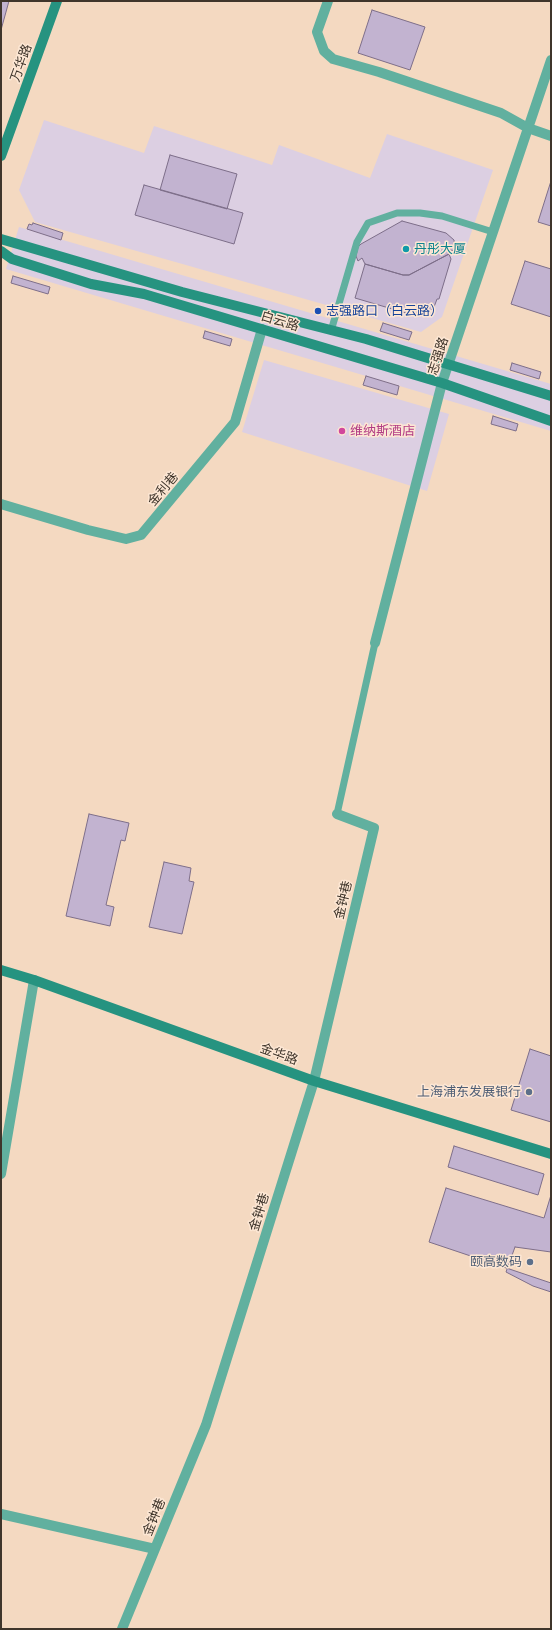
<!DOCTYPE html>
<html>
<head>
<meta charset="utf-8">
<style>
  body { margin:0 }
  #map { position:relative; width:552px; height:1630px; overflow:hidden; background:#f4d9c1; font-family:"Exo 2",sans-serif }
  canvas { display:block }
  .frame { position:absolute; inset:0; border:2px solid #3f352b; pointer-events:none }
</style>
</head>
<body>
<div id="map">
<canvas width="552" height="1630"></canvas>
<div class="frame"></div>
</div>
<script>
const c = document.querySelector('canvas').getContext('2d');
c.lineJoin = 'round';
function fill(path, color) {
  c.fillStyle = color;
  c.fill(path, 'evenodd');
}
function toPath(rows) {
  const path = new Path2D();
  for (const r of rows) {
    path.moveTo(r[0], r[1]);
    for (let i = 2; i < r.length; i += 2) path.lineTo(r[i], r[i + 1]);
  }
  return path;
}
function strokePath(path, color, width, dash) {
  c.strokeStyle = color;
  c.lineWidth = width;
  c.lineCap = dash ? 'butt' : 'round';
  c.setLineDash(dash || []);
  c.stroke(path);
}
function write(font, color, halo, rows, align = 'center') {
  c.font = font + ' "Exo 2","Noto Sans SC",sans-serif';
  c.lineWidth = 3;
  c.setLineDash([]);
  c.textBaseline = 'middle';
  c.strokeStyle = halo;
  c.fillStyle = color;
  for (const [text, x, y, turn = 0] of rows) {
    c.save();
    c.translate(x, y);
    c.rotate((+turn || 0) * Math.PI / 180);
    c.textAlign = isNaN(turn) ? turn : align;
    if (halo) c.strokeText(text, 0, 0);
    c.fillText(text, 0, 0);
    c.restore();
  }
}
fill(toPath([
  [44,120,144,153,154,126,272,165,279,145,370,178,387,134,493,170,442,317,421,332,35,222,19,190],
  [19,227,551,384,551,431,6,269],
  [264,360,449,414,427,491,242,432]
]), '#dccfe2');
const building = toPath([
  [1,1,9,1,1,30,1,1],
  [372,10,425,27,410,70,358,53,372,10],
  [170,155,237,174,227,209,160,190,170,155],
  [551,181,551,226,538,222,551,181],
  [144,185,243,213,234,244,135,215,144,185],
  [402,221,446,233,454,240,455,251,450,250,449,254,409,275,403,275,365,264,362,258,358,261,356,256,358,247,361,244,402,221],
  [33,223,63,233,61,240,27,229,29,224,32,225,33,223],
  [449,254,451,259,439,299,437,299,434,307,428,313,416,316,355,298,365,264,403,275,409,275,449,254],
  [525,261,551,269,551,317,511,304,525,261],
  [13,276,50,287,48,294,11,283,13,276],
  [383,323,412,332,409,340,380,331,383,323],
  [205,331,232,339,230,346,203,338,205,331],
  [512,363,541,372,539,379,510,370,512,363],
  [366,376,399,386,397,395,363,385,366,376],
  [493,416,518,424,516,431,491,424,493,416],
  [89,814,129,823,125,841,121,840,106,905,114,907,110,926,66,916,89,814],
  [164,862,191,868,189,881,194,882,182,934,149,927,164,862],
  [530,1049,551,1056,551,1122,511,1110,530,1049],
  [454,1146,544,1174,538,1195,448,1167,454,1146],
  [446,1188,544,1218,551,1195,551,1283,429,1242,446,1188],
  [515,1247,551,1252,551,1292,533,1286,506,1272,515,1247]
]);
fill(building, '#c2b3d0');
strokePath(building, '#7d6e89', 1);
strokePath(toPath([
  [331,331,357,242,368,223,397,213,420,213,442,216,493,232],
  [337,814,375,643]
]), '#61b09f', 7);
strokePath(toPath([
  [328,1,317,32,324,51,333,59,379,72,501,113,528,128,551,136],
  [1,504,88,530,126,539,141,535,235,422,262,329],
  [375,643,442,383,551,60],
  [1,1174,34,980],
  [1,1514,155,1549],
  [122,1629,206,1425,314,1081,374,828,337,814]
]), '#61b09f', 10);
strokePath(toPath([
  [1,156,57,1],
  [1,239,182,292,366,339,551,396],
  [1,251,12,259,91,284,144,294,442,383,551,421],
  [1,970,34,980,314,1081,551,1154]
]), '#269380', 10);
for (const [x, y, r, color] of [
  [406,249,4,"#0f9aa8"],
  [318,311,4,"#1a4fb4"],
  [342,431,4,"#d1479c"],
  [529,1092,4,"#5c6f8a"],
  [530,1262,4,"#5c6f8a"]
]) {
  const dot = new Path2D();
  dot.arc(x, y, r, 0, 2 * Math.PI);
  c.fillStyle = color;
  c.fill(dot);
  strokePath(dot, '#fde7d4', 1.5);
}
write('13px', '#3f352b', '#fde7d4', [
  ["万华路",21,63,-70],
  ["白云路",280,321,17],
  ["志强路",438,356,-72],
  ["金利巷",163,489,-50],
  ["金钟巷",343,900,-77],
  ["金华路",279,1054,20],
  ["金钟巷",259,1212,-73],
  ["金钟巷",154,1517,-68]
]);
write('13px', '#0d838f', '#fde7d4', [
  ["丹彤大厦",414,249]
], 'left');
write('13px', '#164399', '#fde7d4', [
  ["志强路口（白云路）",326,311]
], 'left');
write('13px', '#b23c85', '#fde7d4', [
  ["维纳斯酒店",350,431]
], 'left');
write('13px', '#4e5e75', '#fde7d4', [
  ["上海浦东发展银行",521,1092],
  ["颐高数码",522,1262]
], 'right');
</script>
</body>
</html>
